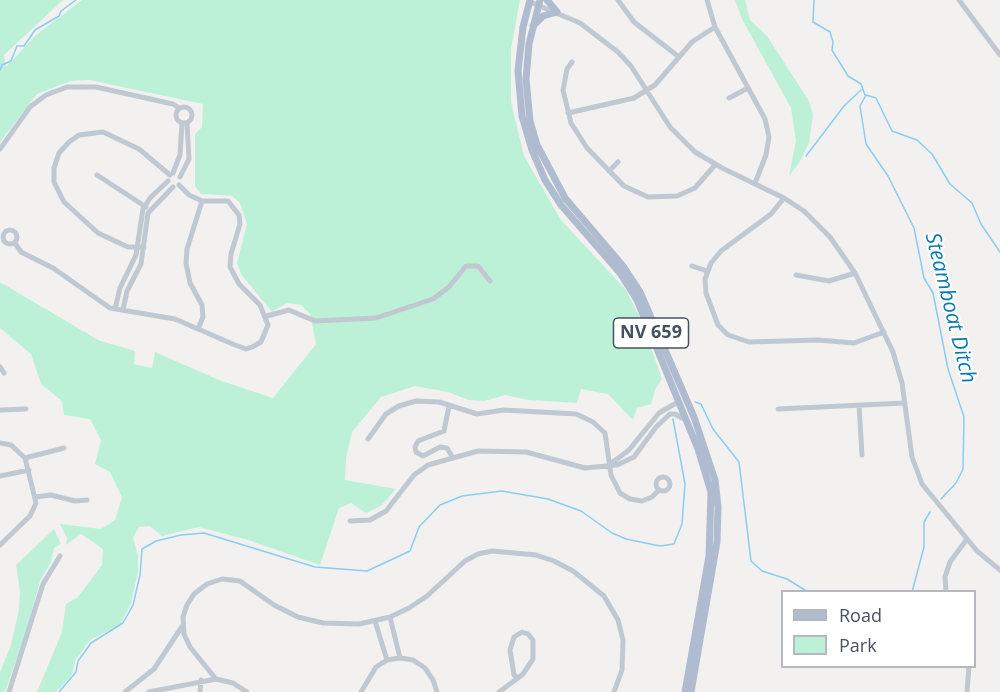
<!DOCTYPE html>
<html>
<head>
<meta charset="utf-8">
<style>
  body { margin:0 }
  #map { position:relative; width:1000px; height:692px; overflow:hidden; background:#f3f0f0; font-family:"Open Sans",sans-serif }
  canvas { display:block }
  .legend { position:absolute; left:781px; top:590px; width:195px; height:78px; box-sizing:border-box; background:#fff; border:2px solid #b5b9bf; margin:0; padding:8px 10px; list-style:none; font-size:18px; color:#47515e }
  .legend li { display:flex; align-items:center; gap:12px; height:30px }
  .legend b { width:30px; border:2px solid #b5b9bf }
</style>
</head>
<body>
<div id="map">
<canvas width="1000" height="692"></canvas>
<ul class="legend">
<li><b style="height:8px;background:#afbcd0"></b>Road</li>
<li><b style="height:16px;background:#bdf1d7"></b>Park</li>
</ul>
</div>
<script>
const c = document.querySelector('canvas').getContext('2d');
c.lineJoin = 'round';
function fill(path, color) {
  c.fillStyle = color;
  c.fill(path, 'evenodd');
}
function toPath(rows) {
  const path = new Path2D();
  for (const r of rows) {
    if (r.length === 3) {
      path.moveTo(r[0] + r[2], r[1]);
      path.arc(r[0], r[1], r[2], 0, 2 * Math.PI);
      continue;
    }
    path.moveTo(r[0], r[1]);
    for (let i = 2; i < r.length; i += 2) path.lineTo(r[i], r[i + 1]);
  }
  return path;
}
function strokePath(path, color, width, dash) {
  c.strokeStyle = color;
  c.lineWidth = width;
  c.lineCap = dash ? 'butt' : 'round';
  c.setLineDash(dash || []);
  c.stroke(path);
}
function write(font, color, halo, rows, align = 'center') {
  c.font = font + ' "Open Sans",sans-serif';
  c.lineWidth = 4.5;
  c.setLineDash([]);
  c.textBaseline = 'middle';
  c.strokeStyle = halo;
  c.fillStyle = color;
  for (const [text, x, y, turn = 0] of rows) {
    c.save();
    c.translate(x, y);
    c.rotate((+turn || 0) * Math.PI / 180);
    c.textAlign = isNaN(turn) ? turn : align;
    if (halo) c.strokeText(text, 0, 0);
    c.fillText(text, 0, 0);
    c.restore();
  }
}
fill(toPath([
  [0,0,63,0,4,55,6,67,36,35,82,0,520,0,511,49,511,102,524,156,561,220,626,290,642,322,662,379,655,390,651,404,637,408,633,420,608,394,581,389,577,403,529,400,505,395,485,401,469,400,448,392,415,386,381,397,352,432,346,458,345,480,396,489,381,506,366,513,351,503,339,508,320,565,248,540,199,527,162,536,150,526,139,527,133,538,138,555,138,572,131,603,120,625,90,640,76,659,71,676,56,692,37,692,62,632,66,604,78,597,102,565,103,549,81,534,66,545,67,538,60,524,101,529,115,520,122,497,110,472,95,464,101,440,90,419,64,415,62,401,41,384,31,354,0,328,0,282,98,340,135,351,134,364,152,368,155,352,219,380,273,398,316,344,310,314,301,305,287,303,272,312,241,274,237,263,247,224,240,203,232,196,201,194,195,186,195,134,202,127,203,104,89,80,71,81,37,94,0,142],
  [735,0,745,0,750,20,767,36,809,101,813,115,809,143,799,163,789,176,796,141,791,108,742,19],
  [54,529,61,544,54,548,51,562,40,581,28,626,5,692,0,692,0,672,11,645,19,609,20,592,16,565]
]), '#bdf1d7');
strokePath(toPath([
  [814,0,813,22,830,32,833,42,832,50,848,76,861,84,865,95],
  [0,70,2,65,11,61,17,46,24,46,35,30,59,16,61,11,76,0],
  [806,156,844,106,861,90],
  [695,402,701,404,713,429,739,462,751,561,762,571,787,579,808,592],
  [941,499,956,483,963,469,964,417,948,369,933,293,924,278,914,228,888,176,866,144,860,106,866,95,876,98,892,131,917,140,932,154,950,184,972,203,981,224,1000,252],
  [912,592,924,547,924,522,930,512],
  [59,692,76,672,78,661,91,643,123,623,133,605,140,575,142,549,156,541,181,535,204,533,315,567,367,571,410,551,419,527,440,505,462,496,502,491,548,499,581,511,612,533,626,539,660,546,674,544,682,524,685,484,673,419]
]), '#89ceef', 1.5);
strokePath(toPath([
  [618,0,634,22,679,57],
  [707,0,715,27,765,119,769,137,766,155,755,183],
  [959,0,1000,55],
  [530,2,580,23,618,52,631,66,670,127,695,152,722,168,784,198,804,211,830,237,855,273,893,352,902,383,912,457,922,484,977,551,1000,570],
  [572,62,567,69,563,90,571,123,587,148,624,186,648,197,677,196,695,188,715,165],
  [729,98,748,88],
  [184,115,8],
  [568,113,634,98,655,85,692,42,715,27],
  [0,149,30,107,46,95,67,87,96,87,173,104,179,108],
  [609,171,618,162],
  [173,173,180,155,182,123],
  [97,175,146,207],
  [180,177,189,159,187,123],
  [784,198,771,214,721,251,711,263,705,279,706,293,718,325,728,335,749,342,818,340,854,343,884,332],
  [10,237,7],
  [15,243,21,252,53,268,110,308,175,319,235,345,246,349,252,347,261,342,268,325,260,305,239,284,230,267,231,254,240,224,239,215,228,201,202,201,189,195,179,185],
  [144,247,128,247,98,233,64,202,54,182,54,168,59,153,69,142,79,135,103,132,139,149,170,175],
  [692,266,707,271],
  [796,275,829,281,855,273],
  [115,309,120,288,136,255,143,209,150,198,168,181],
  [123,310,127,291,141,264,148,213,173,187],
  [267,316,289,310,315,321,376,318,433,299,449,287,466,266,478,266,490,281],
  [198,329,203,317,202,305,190,283,186,263,187,249,202,201],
  [0,367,4,373],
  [859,405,862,455],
  [449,406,444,431,418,441,415,447,416,452,423,456,440,447,447,448,453,458],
  [778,409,905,403],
  [0,410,26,409],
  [368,439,386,414,399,406,416,401,439,402,477,414,504,410,576,414,593,422,605,433,611,475,620,493,630,499,642,501,652,497,659,490],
  [0,443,11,445,25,458,36,503,30,516,0,545],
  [25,458,64,448],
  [609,465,629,450,659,413,678,402],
  [0,476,29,470],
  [663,484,7],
  [35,497,51,495,75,501,87,500],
  [350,521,370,520,386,511,414,475,428,465,478,451,526,452,585,468,617,465,634,457,656,427,670,414,675,414,684,419],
  [946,592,945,577,950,562,967,539],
  [390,617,400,658],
  [375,621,387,660],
  [9,692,43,584,60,556],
  [125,692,154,669,183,625],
  [149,692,216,679],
  [200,692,201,680],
  [247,692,233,683,216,679,190,647,184,634,183,617,187,605,194,594,207,584,222,579,240,581,274,605,298,617,323,623,359,624,390,617,409,608,427,596,465,561,478,554,492,551,536,555,554,561,573,571,604,596,618,620,623,640,622,670,614,692],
  [361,692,376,667,387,660,400,658,413,660,425,668,433,680,437,692],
  [499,692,518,678,523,674,533,659,533,640,528,634,522,632,514,637,510,650,514,675,518,678],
  [967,692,969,666]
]), '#c0c8d2', 5);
strokePath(toPath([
  [530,0,523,27,518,71,522,116,532,150,545,180,561,205,620,273,637,300,698,449,711,492,709,556,685,692],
  [540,0,529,44,526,79,530,121,537,145,565,198,623,266,640,292,694,417,715,480,718,507,717,542,691,692],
  [547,0,557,12],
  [533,26,543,16,557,12]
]), '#afbcd0', 7);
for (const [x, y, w] of [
  [651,333,75]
]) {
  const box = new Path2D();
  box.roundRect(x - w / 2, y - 15, w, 30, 4.5);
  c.fillStyle = '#fff';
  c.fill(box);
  strokePath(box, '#47515e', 1.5);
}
write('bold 18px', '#47515e', null, [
  ["NV 659",651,333]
]);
write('italic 21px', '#077ab1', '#fff', [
  ["Steamboat Ditch",950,308,76]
]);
</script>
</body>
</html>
